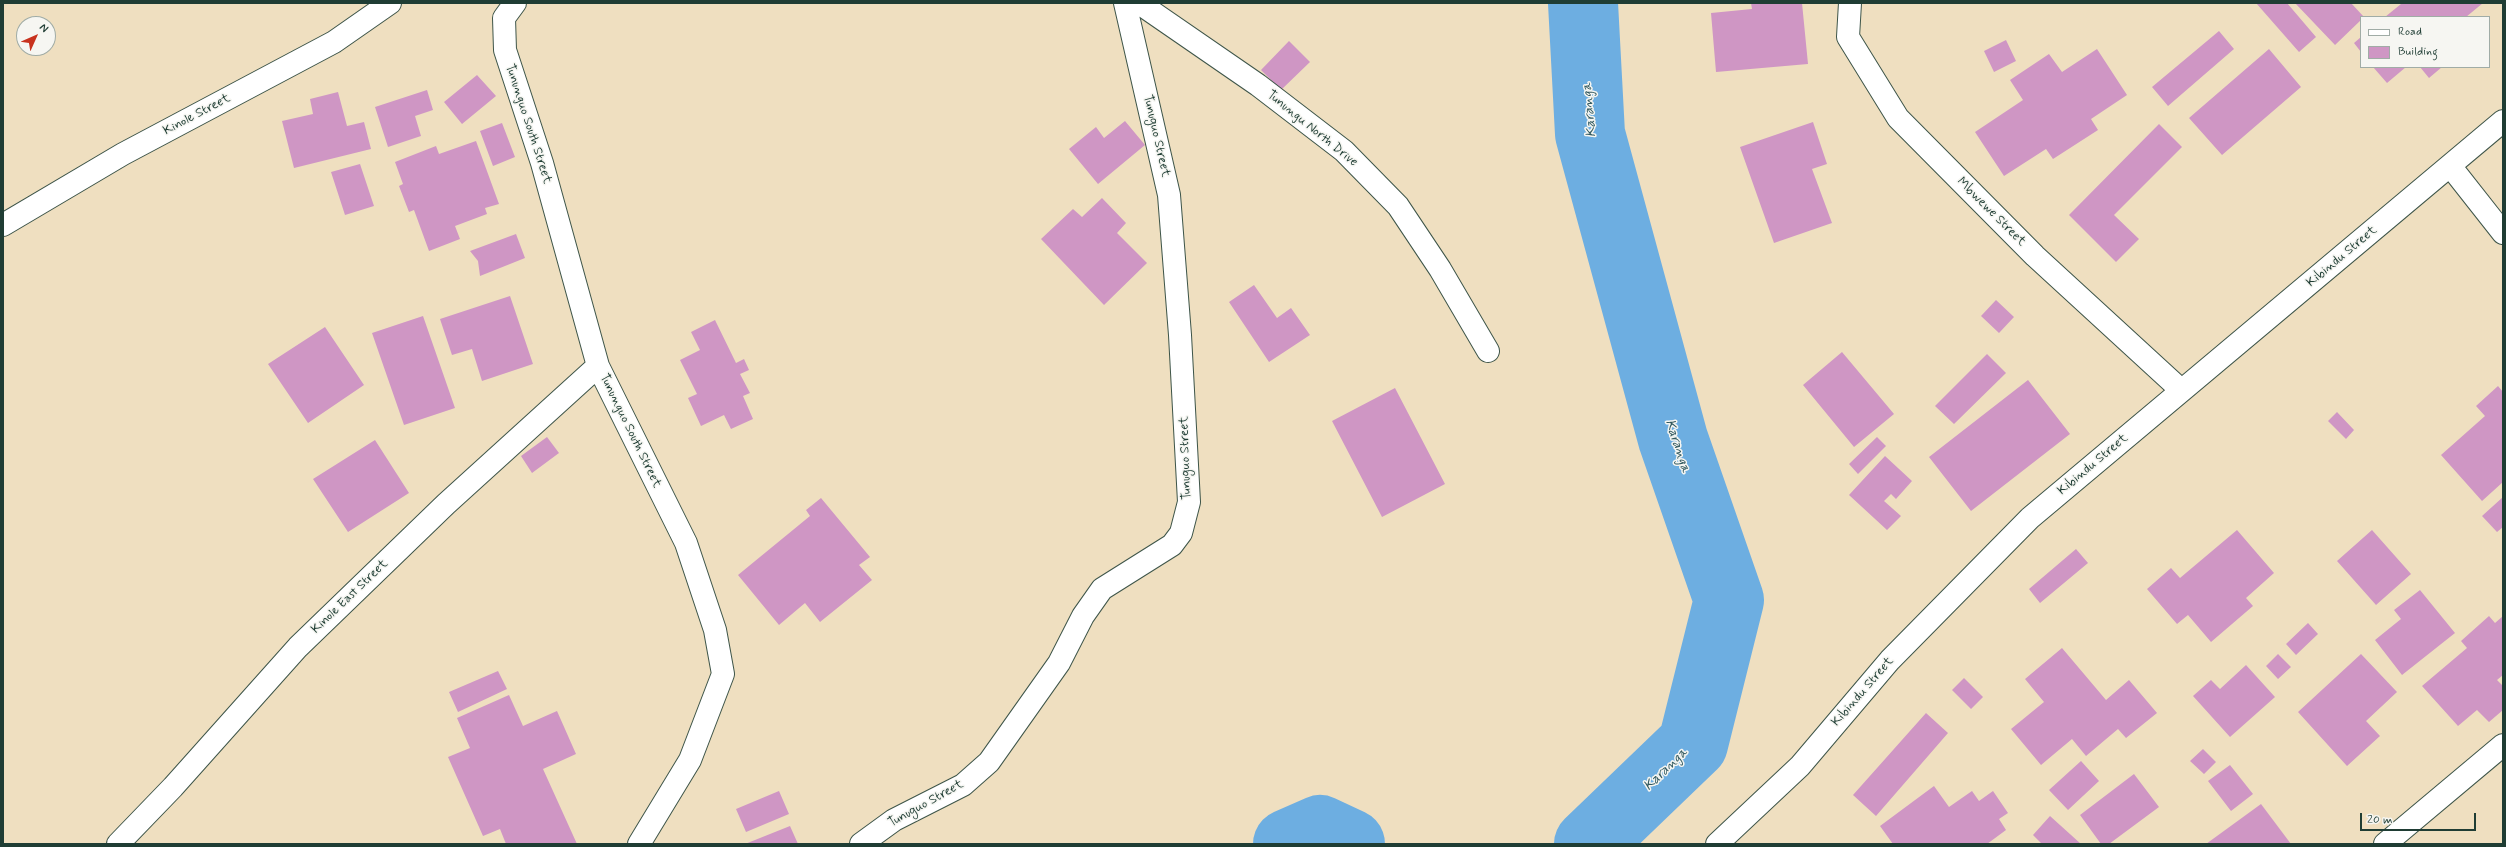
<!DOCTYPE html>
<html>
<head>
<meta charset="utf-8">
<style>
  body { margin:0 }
  #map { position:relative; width:2506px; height:847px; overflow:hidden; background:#efdfc0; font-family:Mynerve,sans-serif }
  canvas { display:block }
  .frame { position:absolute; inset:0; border:4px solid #1f3d34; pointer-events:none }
  .legend { position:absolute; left:2360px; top:16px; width:130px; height:52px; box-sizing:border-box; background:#f6f6f2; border:1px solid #a0aca6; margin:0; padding:5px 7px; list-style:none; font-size:12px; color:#1f3d34 }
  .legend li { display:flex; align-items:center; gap:8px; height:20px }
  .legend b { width:20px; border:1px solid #a0aca6 }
  .north { position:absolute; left:16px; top:16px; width:40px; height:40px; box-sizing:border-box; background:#f6f6f2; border:1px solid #a0aca6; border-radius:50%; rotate:45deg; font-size:11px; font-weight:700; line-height:16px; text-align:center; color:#1f3d34 }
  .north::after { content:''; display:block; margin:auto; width:14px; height:18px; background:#c8321e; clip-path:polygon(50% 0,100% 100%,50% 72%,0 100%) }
  .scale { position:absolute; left:2360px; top:813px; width:116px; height:18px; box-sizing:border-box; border:2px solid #1f3d34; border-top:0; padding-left:5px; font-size:12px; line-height:14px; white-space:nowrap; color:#1f3d34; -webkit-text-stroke:3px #f6f6f2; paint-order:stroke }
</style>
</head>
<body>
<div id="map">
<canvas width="2506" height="847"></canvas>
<div class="frame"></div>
<ul class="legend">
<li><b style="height:5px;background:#fff"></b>Road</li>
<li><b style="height:11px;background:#cf96c4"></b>Building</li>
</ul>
<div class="north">N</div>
<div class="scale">20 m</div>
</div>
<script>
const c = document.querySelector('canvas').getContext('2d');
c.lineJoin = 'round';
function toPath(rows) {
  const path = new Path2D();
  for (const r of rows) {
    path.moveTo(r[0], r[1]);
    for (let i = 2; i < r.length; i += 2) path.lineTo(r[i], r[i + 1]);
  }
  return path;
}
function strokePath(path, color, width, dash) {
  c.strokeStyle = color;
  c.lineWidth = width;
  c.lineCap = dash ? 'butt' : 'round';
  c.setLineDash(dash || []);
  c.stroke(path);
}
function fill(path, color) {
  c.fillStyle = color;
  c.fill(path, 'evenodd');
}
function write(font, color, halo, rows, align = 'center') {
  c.font = font + ' Mynerve,sans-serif';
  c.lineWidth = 3;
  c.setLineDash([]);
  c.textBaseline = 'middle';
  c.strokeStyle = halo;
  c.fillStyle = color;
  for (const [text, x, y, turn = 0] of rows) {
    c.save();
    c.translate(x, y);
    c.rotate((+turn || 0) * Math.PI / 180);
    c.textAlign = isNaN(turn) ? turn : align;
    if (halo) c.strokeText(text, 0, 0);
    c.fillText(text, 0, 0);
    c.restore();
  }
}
strokePath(toPath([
  [1583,3,1590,134,1673,439,1729,600,1693,744,1589,844],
  [1288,844,1320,830,1350,844]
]), '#6daee1', 70);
fill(toPath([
  [1751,3,1802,3,1808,64,1716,72,1711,13,1752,9],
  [2256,3,2287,3,2316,37,2299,52],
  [2295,3,2351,3,2364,17,2361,17,2361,20,2335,45],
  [2400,3,2483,3,2466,17,2385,17,2401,4],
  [2219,31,2234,49,2168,106,2152,87],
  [2361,37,2361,52,2354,43],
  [2006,40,2016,61,1994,72,1984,51],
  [1289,41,1310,62,1281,90,1261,70],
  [2097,49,2127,95,2091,119,2098,130,2053,159,2046,149,2004,176,1975,132,2023,100,2010,80,2049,54,2062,72],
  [2269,49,2301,87,2222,155,2189,118],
  [2373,67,2406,67,2387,83],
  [2420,67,2442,67,2429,78],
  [477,75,496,96,462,124,444,102],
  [427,90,433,110,415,116,421,136,388,147,375,107],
  [338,92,347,126,364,122,371,149,294,168,282,121,313,114,310,99],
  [1125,121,1145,145,1098,184,1069,149,1096,127,1104,138],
  [1813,122,1827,164,1812,169,1832,223,1774,243,1740,147],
  [502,123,515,157,493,166,480,131],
  [2159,124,2182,147,2114,215,2139,239,2116,262,2069,215],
  [476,141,499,204,485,208,487,214,455,226,460,239,429,251,414,210,409,212,399,186,403,184,395,162,436,146,439,154],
  [360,164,374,206,345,215,331,172],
  [1102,198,1126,223,1117,233,1147,263,1104,305,1041,239,1073,209,1082,217],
  [516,234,525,258,480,276,478,261,470,251],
  [1254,285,1277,318,1291,308,1310,335,1269,362,1229,302],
  [510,296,533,364,482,381,472,349,452,355,440,319],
  [1996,300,2014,317,1999,333,1981,316],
  [423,316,455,408,404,425,372,333],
  [715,320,736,363,744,359,749,370,740,374,750,393,743,396,753,419,731,429,724,415,701,426,688,398,697,394,680,360,700,350,691,332],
  [325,327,364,385,308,423,268,364],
  [1842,352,1894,414,1854,447,1803,385],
  [1987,354,2006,373,1954,424,1935,406],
  [2028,380,2070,434,1971,511,1929,457],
  [2498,386,2503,392,2503,482,2482,501,2441,455,2485,416,2476,406],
  [1395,388,1445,484,1382,517,1332,421],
  [2337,412,2354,430,2346,439,2328,421],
  [547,437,559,453,532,473,521,456],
  [1877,437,1886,446,1858,474,1849,464],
  [375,440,409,493,348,532,313,479],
  [1885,456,1912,481,1896,499,1891,494,1884,501,1901,516,1887,530,1849,495],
  [2503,497,2503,527,2497,532,2482,516],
  [821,498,870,557,859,565,872,580,820,622,805,603,779,625,738,575,810,516,806,510],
  [2237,530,2274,573,2246,598,2253,606,2211,642,2188,615,2177,624,2147,589,2171,568,2180,578],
  [2372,530,2411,574,2376,605,2337,561],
  [2076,549,2088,563,2040,603,2029,589],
  [2420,590,2455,633,2402,675,2375,640,2401,619,2394,610],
  [2489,616,2495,623,2503,616,2503,675,2497,680,2503,686,2503,710,2489,722,2477,710,2458,726,2422,686,2467,648,2461,641],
  [2308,623,2318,634,2296,655,2286,644],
  [2062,648,2106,700,2129,680,2157,713,2126,738,2118,729,2086,756,2072,739,2041,765,2011,729,2044,702,2025,679],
  [2278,654,2291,667,2278,679,2266,666],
  [2361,654,2397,692,2366,721,2380,736,2347,766,2298,712],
  [2246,665,2275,697,2230,737,2193,696,2211,680,2220,689],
  [498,671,507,689,458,712,449,692],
  [1964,678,1983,697,1971,709,1952,690],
  [509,695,523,726,557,711,576,754,543,769,577,844,506,844,500,829,483,836,448,757,470,748,457,718],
  [1926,713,1948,733,1876,816,1853,795],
  [2203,749,2216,762,2204,774,2190,761],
  [2081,761,2099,781,2068,810,2049,790],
  [2230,765,2253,794,2231,811,2208,781],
  [2134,774,2159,807,2109,844,2101,844,2080,815],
  [1934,786,1949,807,1972,791,1979,801,1993,791,2008,813,1999,819,2006,830,1987,844,1893,844,1880,826],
  [779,791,789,814,746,832,736,809],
  [2261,804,2291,844,2206,844],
  [2050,816,2081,844,2042,844,2033,835],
  [790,826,798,844,745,844]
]), '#cf96c4');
const minor = toPath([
  [515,3,504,18,505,50,542,163,598,366,686,543,715,630,723,674,690,760,639,844],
  [1139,3,1258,85,1344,151,1398,206,1440,269,1488,351],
  [1850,3,1848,37,1898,118,2035,256,2181,390],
  [2451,167,2503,233],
  [3,225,123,154,334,42,390,3],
  [118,844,173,787,298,647,446,504,598,366],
  [861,844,894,820,963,785,989,762,1059,663,1083,616,1102,589,1172,545,1181,533,1189,502,1180,335,1169,195,1125,3],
  [1717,844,1800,766,1890,660,2030,518,2503,121],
  [2385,844,2503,745]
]);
strokePath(minor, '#3e5549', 24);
strokePath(minor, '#fff', 22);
write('13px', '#1f3d34', '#f6f6f2', [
  ["Kinole Street",197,115,-28],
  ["Tununguo South Street",528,124,72],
  ["Tunungu North Drive",1312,129,39],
  ["Tunuguo Street",1156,136,77],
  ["Mbwewe Street",1991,212,45],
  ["Kibindu Street",2342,257,-40],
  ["Tununguo South Street",630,431,64],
  ["Tunuguo Street",1186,458,-92],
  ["Kibindu Street",2093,465,-40],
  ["Kinole East Street",350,597,-44],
  ["Kibindu Street",1863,692,-49],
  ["Tunuguo Street",926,804,-29]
]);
write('italic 14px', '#32595f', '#f6f6f2', [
  ["Karanga",1590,110,-95],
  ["Karanga",1677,446,72],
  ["Karanga",1666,770,-44]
]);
</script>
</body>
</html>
